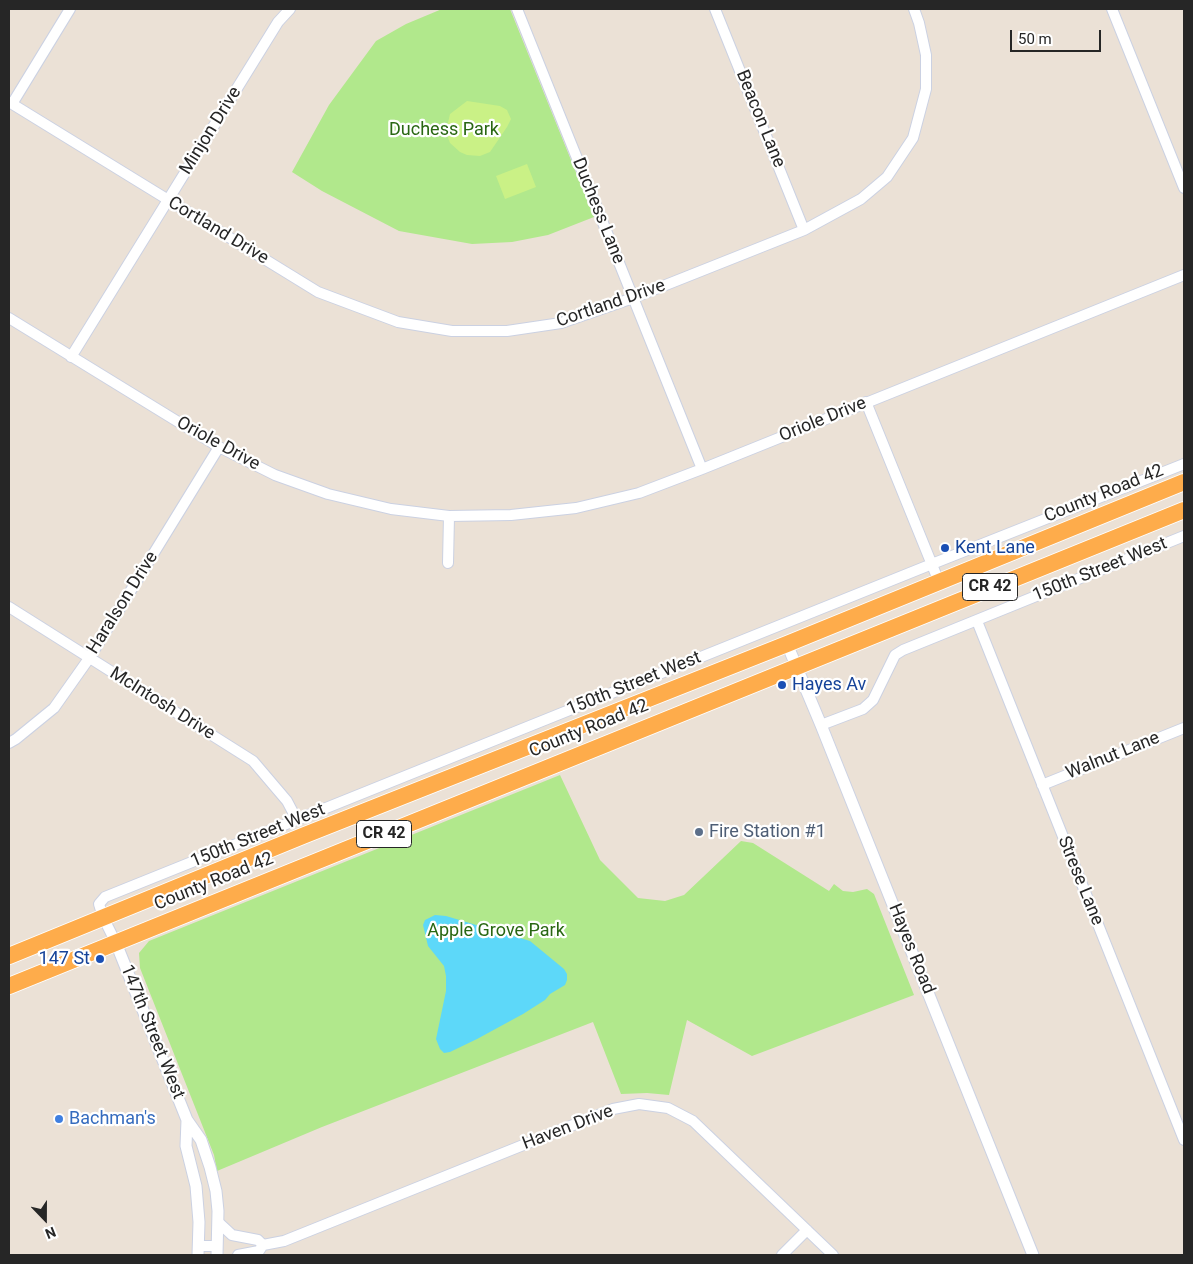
<!DOCTYPE html>
<html>
<head>
<meta charset="utf-8">
<style>
  body { margin:0 }
  #map { position:relative; width:1193px; height:1264px; overflow:hidden; background:#ebe1d6; font-family:Roboto,sans-serif }
  canvas { display:block }
  .frame { position:absolute; inset:0; border:10px solid #262626; pointer-events:none }
  .north { position:absolute; left:20px; top:1194px; width:50px; height:50px; -webkit-text-stroke:4px #fff; paint-order:stroke; rotate:158deg; font-size:14px; font-weight:700; line-height:20px; text-align:center; color:#262626 }
  .north::after { content:''; display:block; margin:auto; width:18px; height:22px; background:#262626; clip-path:polygon(50% 0,100% 100%,50% 72%,0 100%) }
  .scale { position:absolute; left:1010px; top:30px; width:91px; height:22px; box-sizing:border-box; border:2px solid #262626; border-top:0; padding-left:6px; font-size:15px; line-height:18px; white-space:nowrap; color:#262626; -webkit-text-stroke:4px #fff; paint-order:stroke }
</style>
</head>
<body>
<div id="map">
<canvas width="1193" height="1264"></canvas>
<div class="frame"></div>
<div class="north">N</div>
<div class="scale">50 m</div>
</div>
<script>
const c = document.querySelector('canvas').getContext('2d');
c.lineJoin = 'round';
function fill(path, color) {
  c.fillStyle = color;
  c.fill(path, 'evenodd');
}
function toPath(rows) {
  const path = new Path2D();
  for (const r of rows) {
    path.moveTo(r[0], r[1]);
    for (let i = 2; i < r.length; i += 2) path.lineTo(r[i], r[i + 1]);
  }
  return path;
}
function strokePath(path, color, width, dash) {
  c.strokeStyle = color;
  c.lineWidth = width;
  c.lineCap = dash ? 'butt' : 'round';
  c.setLineDash(dash || []);
  c.stroke(path);
}
function write(font, color, halo, rows, align = 'center') {
  c.font = font + ' Roboto,sans-serif';
  c.lineWidth = 4.5;
  c.setLineDash([]);
  c.textBaseline = 'middle';
  c.strokeStyle = halo;
  c.fillStyle = color;
  for (const [text, x, y, turn = 0] of rows) {
    c.save();
    c.translate(x, y);
    c.rotate((+turn || 0) * Math.PI / 180);
    c.textAlign = isNaN(turn) ? turn : align;
    if (halo) c.strokeText(text, 0, 0);
    c.fillText(text, 0, 0);
    c.restore();
  }
}
fill(toPath([
  [442,9,510,9,594,217,548,235,512,242,472,244,399,231,322,191,292,172,329,105,376,41,406,24],
  [560,775,600,860,638,898,665,901,684,895,741,841,753,843,829,891,834,884,843,891,853,892,867,889,874,894,914,995,752,1056,687,1020,669,1095,647,1093,621,1094,593,1022,322,1127,217,1171,214,1155,140,968,139,953,149,941]
]), '#b1e88c');
fill(toPath([
  [467,101,500,106,507,110,511,119,507,127,490,152,480,156,467,155,460,152,450,143,447,135,447,127,450,114],
  [527,164,536,187,505,199,496,176]
]), '#caf186');
fill(toPath([
  [435,915,446,916,530,941,564,969,567,974,567,980,565,985,550,994,545,1000,523,1014,477,1039,450,1052,444,1053,440,1049,436,1039,446,991,446,976,444,966,428,946,423,925,425,920]
]), '#5dd8f9');
const minor = toPath([
  [517,9,702,469],
  [715,9,804,230],
  [1112,9,1184,188],
  [9,102,318,292,398,322,452,331,507,331,561,323,633,298,804,230,861,199,887,177,913,138,926,89,926,55,919,23,914,9],
  [12,104,70,9],
  [9,318,219,447,275,475,328,494,391,509,449,516,511,515,576,508,639,493,702,469,1184,275],
  [71,357,278,22,290,9],
  [866,402,939,582],
  [448,563,449,516],
  [9,607,253,761,287,801,297,820],
  [977,621,1184,1140],
  [821,725,863,709,873,700,895,655,903,650,1184,536],
  [9,743,16,739,54,708,90,657,219,447],
  [1042,785,1184,728],
  [116,943,103,917,99,904,105,897,932,564,1184,464],
  [218,1222,232,1235,258,1240,263,1245],
  [199,1246,217,1246],
  [238,1255,259,1251,263,1245,284,1241,613,1109,639,1104,668,1108,693,1121,833,1255],
  [782,1255,807,1230]
]);
const tertiary = toPath([
  [787,644,821,725,1033,1255],
  [116,943,187,1120,201,1140,210,1167,216,1191,218,1211,217,1255],
  [187,1120,186,1146,196,1186,199,1222,198,1255]
]);
const trunk = toPath([
  [9,956,305,835,787,644,1184,482],
  [9,986,1184,510]
]);
strokePath(minor, '#cbd1e2', 12);
strokePath(tertiary, '#cbd1e2', 13);
strokePath(trunk, '#fff', 18);
strokePath(minor, '#fff', 10);
strokePath(tertiary, '#fff', 11);
strokePath(trunk, '#feac4b', 16);
for (const [x, y, r, color] of [
  [945,548,5,"#1a4fb4"],
  [782,685,5,"#1a4fb4"],
  [699,832,5,"#5c6f8a"],
  [100,959,5,"#1a4fb4"],
  [59,1119,5,"#3f7fe0"]
]) {
  const dot = new Path2D();
  dot.arc(x, y, r, 0, 2 * Math.PI);
  c.fillStyle = color;
  c.fill(dot);
  strokePath(dot, '#fff', 2);
}
for (const [x, y, w] of [
  [990,587,55],
  [384,834,55]
]) {
  const box = new Path2D();
  box.roundRect(x - w / 2, y - 13.5, w, 27, 4);
  c.fillStyle = '#fff';
  c.fill(box);
  strokePath(box, '#262626', 1);
}
write('bold 16px', '#262626', null, [
  ["CR 42",990,587],
  ["CR 42",384,834]
]);
write('18px', '#262626', '#fff', [
  ["Beacon Lane",760,119,68],
  ["Minjon Drive",211,131,-58],
  ["Duchess Lane",598,211,68],
  ["Cortland Drive",218,231,31],
  ["Cortland Drive",611,304,-19],
  ["Oriole Drive",823,420,-22],
  ["Oriole Drive",218,444,29],
  ["County Road 42",1104,494,-22],
  ["150th Street West",1100,570,-22],
  ["Haralson Drive",123,603,-58],
  ["150th Street West",634,684,-22],
  ["McIntosh Drive",162,704,32],
  ["County Road 42",589,729,-22],
  ["Walnut Lane",1113,756,-22],
  ["150th Street West",258,836,-22],
  ["Strese Lane",1080,881,68],
  ["County Road 42",214,882,-22],
  ["Hayes Road",911,949,68],
  ["147th Street West",152,1032,68],
  ["Haven Drive",568,1128,-21]
]);
write('18px', '#296712', '#fff', [
  ["Duchess Park",444,130],
  ["Apple Grove Park",496,931]
]);
write('18px', '#164399', '#fff', [
  ["Kent Lane",955,548],
  ["Hayes Av",792,685],
  ["147 St",90,959,"right"]
], 'left');
write('18px', '#4e5e75', '#fff', [
  ["Fire Station #1",709,832]
], 'left');
write('18px', '#366cbe', '#fff', [
  ["Bachman's",69,1119]
], 'left');
</script>
</body>
</html>
